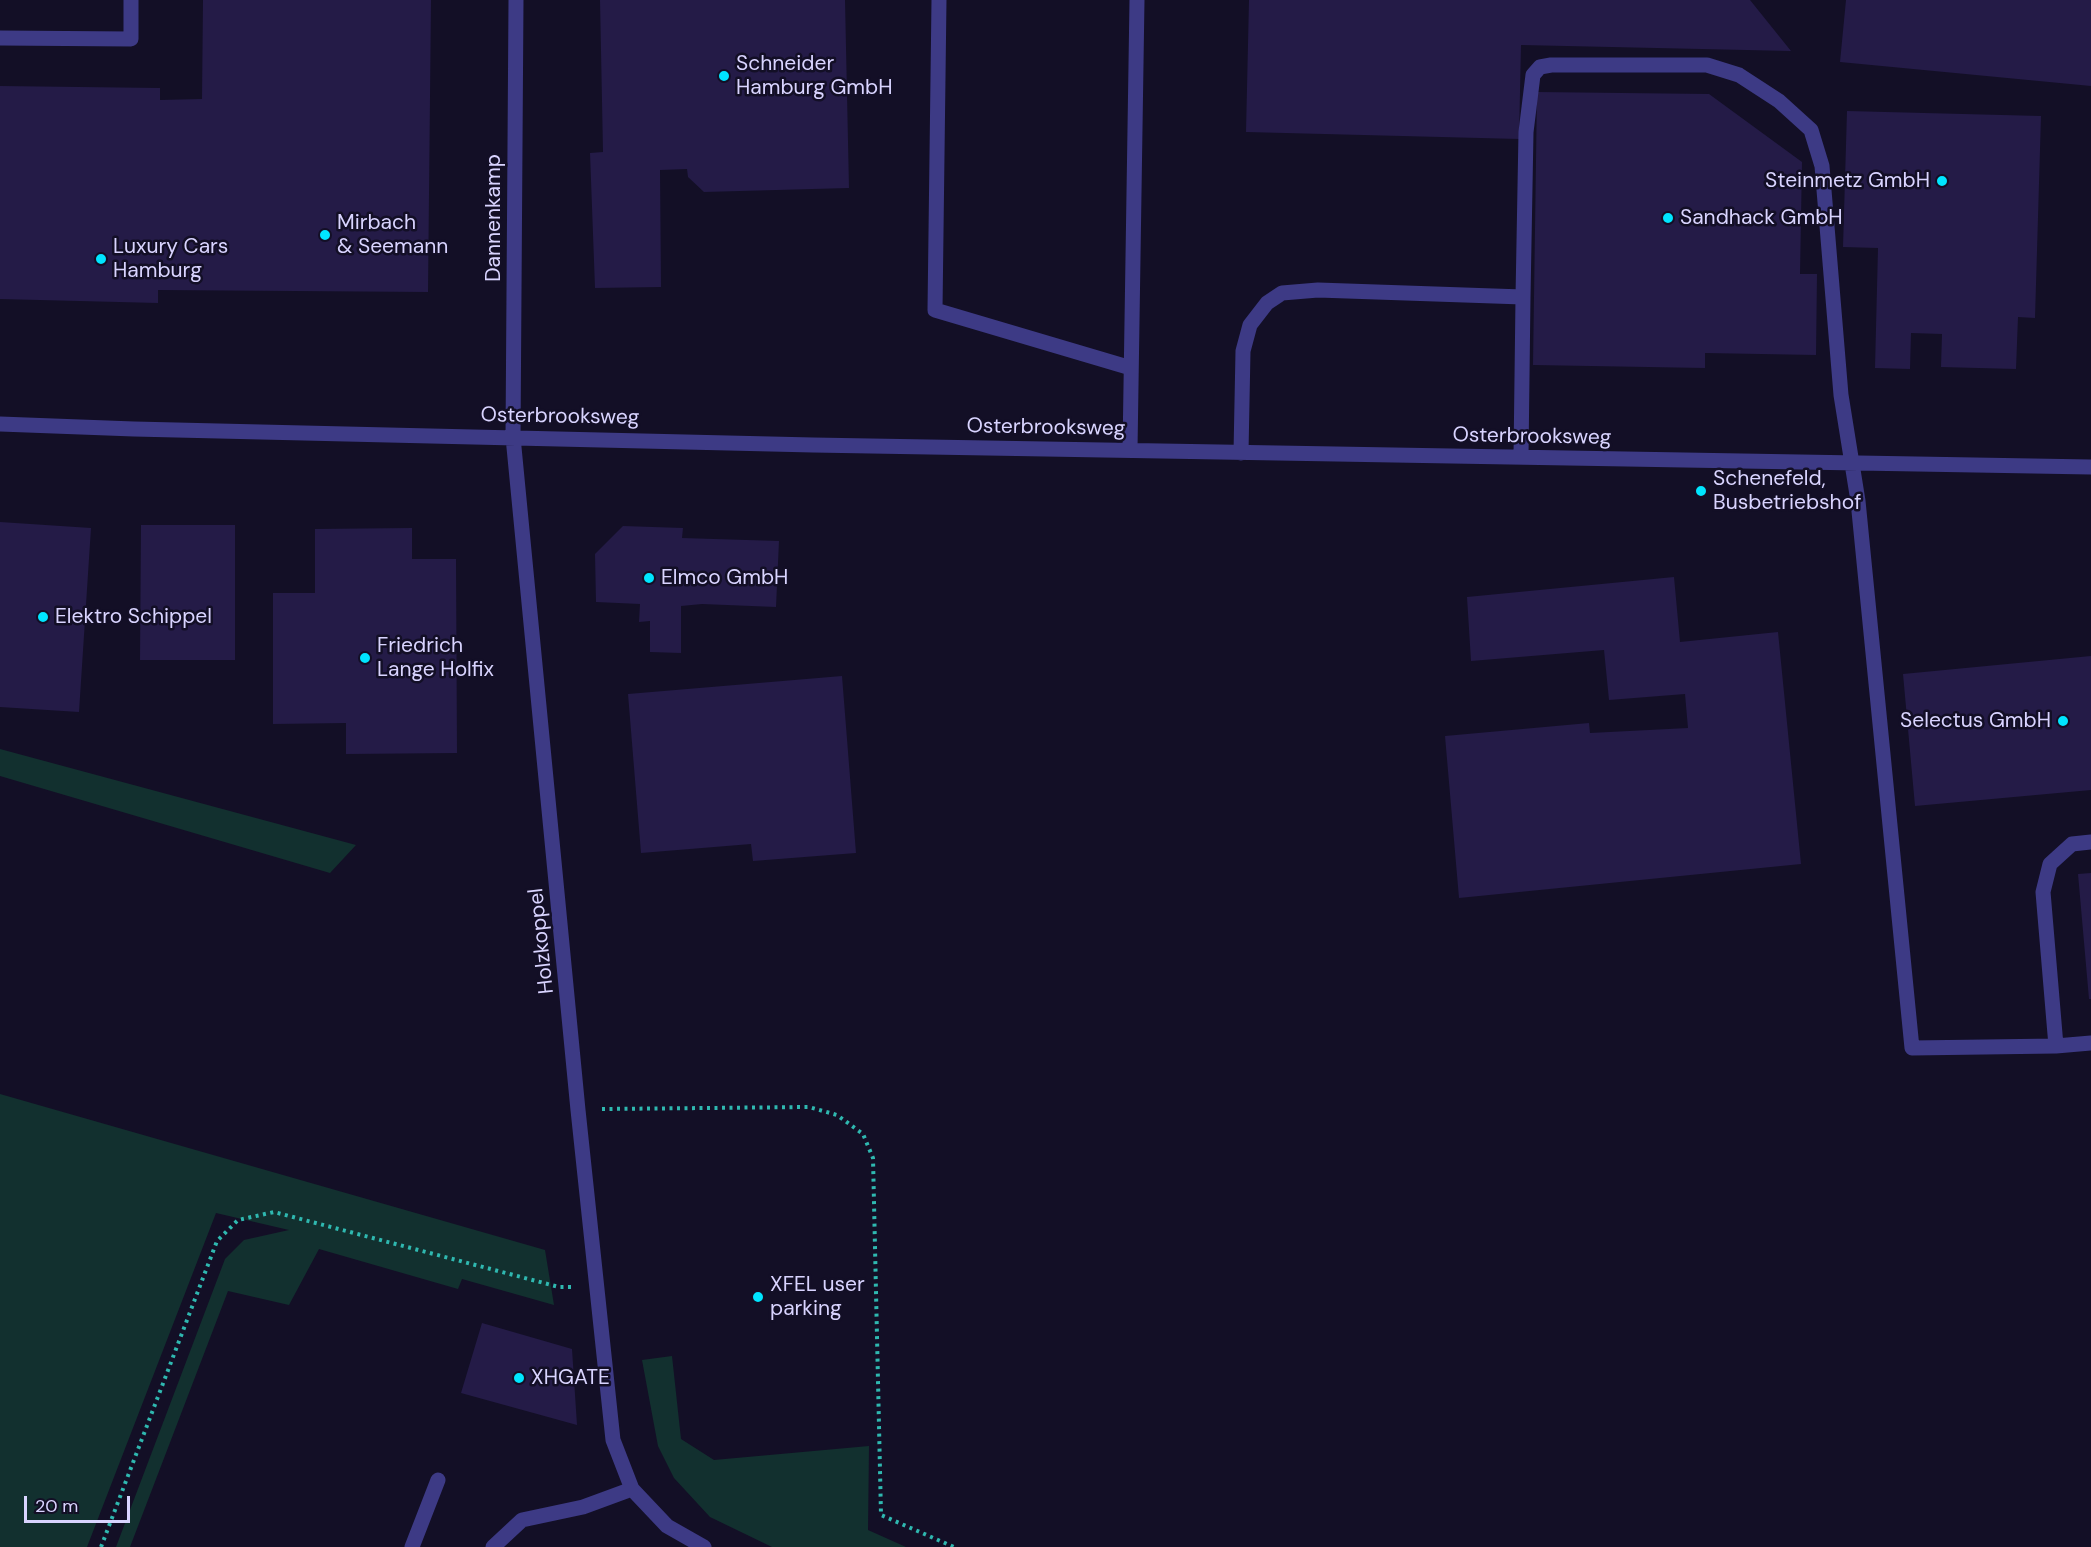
<!DOCTYPE html>
<html>
<head>
<meta charset="utf-8">
<style>
  body { margin:0 }
  #map { position:relative; width:2091px; height:1547px; overflow:hidden; background:#130f26; font-family:"DM Sans",sans-serif }
  canvas { display:block }
  .scale { position:absolute; left:24px; top:1496px; width:106px; height:27px; box-sizing:border-box; border:3px solid #d9d4ff; border-top:0; padding-left:8px; font-size:18px; line-height:21px; white-space:nowrap; color:#d9d4ff; -webkit-text-stroke:4px #130f26; paint-order:stroke }
</style>
</head>
<body>
<div id="map">
<canvas width="2091" height="1547"></canvas>
<div class="scale">20 m</div>
</div>
<script>
const c = document.querySelector('canvas').getContext('2d');
c.lineJoin = 'round';
function fill(path, color) {
  c.fillStyle = color;
  c.fill(path, 'evenodd');
}
function toPath(rows) {
  const path = new Path2D();
  for (const r of rows) {
    path.moveTo(r[0], r[1]);
    for (let i = 2; i < r.length; i += 2) path.lineTo(r[i], r[i + 1]);
  }
  return path;
}
function strokePath(path, color, width, dash) {
  c.strokeStyle = color;
  c.lineWidth = width;
  c.lineCap = dash ? 'butt' : 'round';
  c.setLineDash(dash || []);
  c.stroke(path);
}
function write(font, color, halo, rows, align = 'center') {
  c.font = font + ' "DM Sans",sans-serif';
  c.lineWidth = 5;
  c.setLineDash([]);
  c.textBaseline = 'middle';
  c.strokeStyle = halo;
  c.fillStyle = color;
  for (const [text, x, y, turn = 0] of rows) {
    c.save();
    c.translate(x, y);
    c.rotate((+turn || 0) * Math.PI / 180);
    c.textAlign = isNaN(turn) ? turn : align;
    if (halo) c.strokeText(text, 0, 0);
    c.fillText(text, 0, 0);
    c.restore();
  }
}
fill(toPath([
  [0,749,356,845,330,873,0,776],
  [0,1094,545,1250,554,1305,462,1279,458,1289,319,1249,289,1305,228,1291,130,1547,116,1547,225,1259,244,1240,289,1230,216,1213,87,1547,0,1547],
  [672,1356,681,1439,714,1460,869,1446,868,1530,906,1547,772,1547,710,1517,674,1478,658,1446,642,1360]
]), '#12302f');
fill(toPath([
  [203,0,431,0,428,292,158,290,158,303,0,299,0,86,160,88,160,100,202,99],
  [600,0,845,0,849,188,704,192,688,177,687,169,660,170,661,287,595,288,590,153,603,152],
  [1249,0,1750,0,1791,51,1521,45,1519,139,1246,132],
  [1846,0,2091,0,2091,86,1840,62],
  [1537,92,1709,94,1802,162,1800,274,1817,274,1816,355,1705,353,1705,368,1533,365],
  [1847,111,2041,116,2035,318,2018,317,2016,369,1941,367,1942,334,1911,333,1910,369,1875,368,1878,248,1843,247],
  [0,522,91,528,79,712,0,707],
  [141,525,235,525,235,660,140,660],
  [623,526,683,528,682,538,779,541,776,607,702,604,681,606,681,653,650,652,650,621,639,622,640,604,596,602,595,554],
  [412,528,412,559,456,559,457,753,346,754,346,723,273,724,273,593,315,593,315,529],
  [1674,577,1680,642,1778,632,1801,864,1459,898,1445,736,1589,723,1590,733,1688,728,1685,694,1609,700,1604,650,1471,661,1467,597],
  [2091,656,2091,790,1915,806,1903,674],
  [842,676,856,853,753,861,751,844,641,853,628,694],
  [2091,873,2091,999,2089,999,2078,874],
  [482,1323,572,1349,577,1425,461,1393]
]), '#241b47');
strokePath(toPath([
  [602,1109,809,1107,837,1115,863,1134,873,1158,881,1515,954,1547],
  [101,1547,217,1241,238,1220,274,1212,559,1287,571,1287]
]), '#2fb8b0', 4, [3, 4.5]);
strokePath(toPath([
  [516,0,513,437,578,1110,613,1440,632,1489,667,1526,704,1547],
  [939,0,935,310,1131,368],
  [0,38,131,39,131,0],
  [0,424,134,429,813,445,2091,467],
  [1130,450,1137,0],
  [1241,453,1243,351,1250,325,1267,303,1282,293,1318,290,1523,297,1526,132,1533,75,1540,67,1551,65,1707,65,1739,75,1779,101,1811,130,1822,166,1841,395,1858,501,1912,1048,2056,1046,2091,1043],
  [1521,457,1523,297],
  [2056,1046,2043,892,2050,864,2072,844,2091,842],
  [412,1547,438,1480],
  [493,1547,522,1520,583,1507,632,1489]
]), '#3d3a85', 15);
for (const [x, y, r, color] of [
  [724,76,6,"#00e5ff"],
  [1942,181,6,"#00e5ff"],
  [1668,218,6,"#00e5ff"],
  [325,235,6,"#00e5ff"],
  [101,259,6,"#00e5ff"],
  [1701,491,6,"#00e5ff"],
  [649,578,6,"#00e5ff"],
  [43,617,6,"#00e5ff"],
  [365,658,6,"#00e5ff"],
  [2063,721,6,"#00e5ff"],
  [758,1297,6,"#00e5ff"],
  [519,1378,6,"#00e5ff"]
]) {
  const dot = new Path2D();
  dot.arc(x, y, r, 0, 2 * Math.PI);
  c.fillStyle = color;
  c.fill(dot);
  strokePath(dot, '#130f26', 2);
}
write('21px', '#d9d4ff', '#130f26', [
  ["Schneider",736,64],
  ["Hamburg GmbH",736,88],
  ["Steinmetz GmbH",1930,181,"right"],
  ["Sandhack GmbH",1680,218],
  ["Mirbach",337,223],
  ["& Seemann",337,247],
  ["Luxury Cars",113,247],
  ["Hamburg",113,271],
  ["Schenefeld,",1713,479],
  ["Busbetriebshof",1713,503],
  ["Elmco GmbH",661,578],
  ["Elektro Schippel",55,617],
  ["Friedrich",377,646],
  ["Lange Holfix",377,670],
  ["Selectus GmbH",2051,721,"right"],
  ["XFEL user",770,1285],
  ["parking",770,1309],
  ["XHGATE",531,1378]
], 'left');
write('21px', '#d9d4ff', '#130f26', [
  ["Dannenkamp",494,218,-90],
  ["Osterbrooksweg",560,417,1],
  ["Osterbrooksweg",1046,428,1],
  ["Osterbrooksweg",1532,437,1],
  ["Holzkoppel",542,941,-96]
]);
</script>
</body>
</html>
